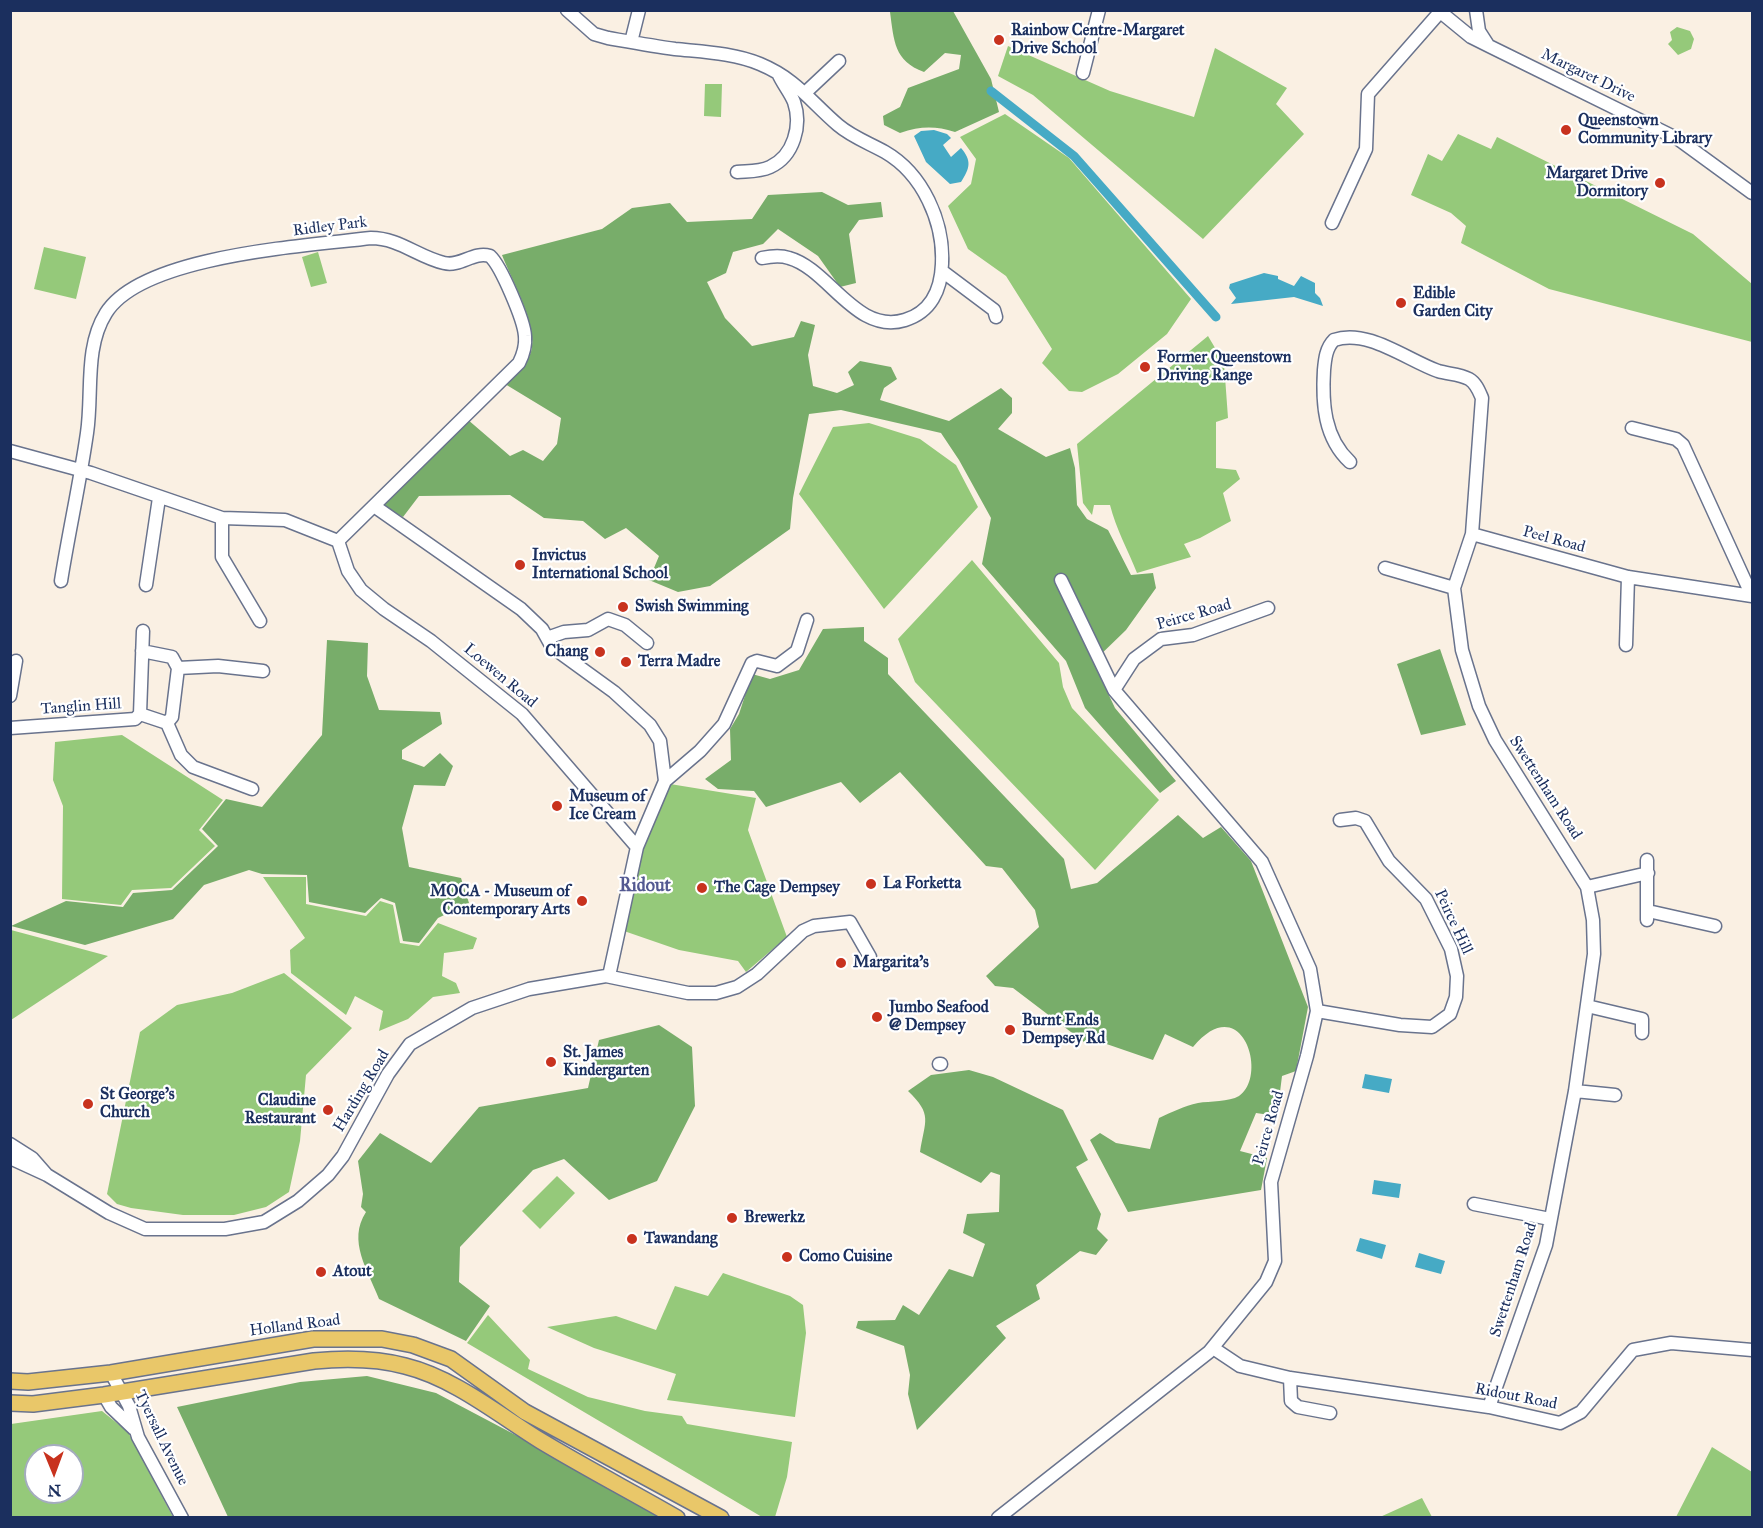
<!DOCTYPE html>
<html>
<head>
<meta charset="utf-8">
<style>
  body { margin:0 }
  #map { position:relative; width:1763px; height:1528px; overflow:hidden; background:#faf0e3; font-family:"IM FELL Great Primer",serif }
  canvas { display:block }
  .frame { position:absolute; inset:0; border:12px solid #1b2f5e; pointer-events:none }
  .north { position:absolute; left:24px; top:1444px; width:60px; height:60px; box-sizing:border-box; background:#fff; border:2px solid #a4acbf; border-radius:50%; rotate:179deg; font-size:16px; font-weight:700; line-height:24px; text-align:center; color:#1b2f5e }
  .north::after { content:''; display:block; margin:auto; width:21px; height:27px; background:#c8321e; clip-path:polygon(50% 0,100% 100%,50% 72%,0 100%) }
</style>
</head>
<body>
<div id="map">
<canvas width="1763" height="1528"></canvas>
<div class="frame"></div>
<div class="north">N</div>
</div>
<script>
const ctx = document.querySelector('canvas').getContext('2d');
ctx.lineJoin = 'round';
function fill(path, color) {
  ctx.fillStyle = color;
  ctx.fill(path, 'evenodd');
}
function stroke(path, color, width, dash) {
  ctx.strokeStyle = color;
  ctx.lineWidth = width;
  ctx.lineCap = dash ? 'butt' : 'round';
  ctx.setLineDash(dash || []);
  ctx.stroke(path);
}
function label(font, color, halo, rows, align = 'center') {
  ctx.font = font + ' "IM FELL Great Primer",serif';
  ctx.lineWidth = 4.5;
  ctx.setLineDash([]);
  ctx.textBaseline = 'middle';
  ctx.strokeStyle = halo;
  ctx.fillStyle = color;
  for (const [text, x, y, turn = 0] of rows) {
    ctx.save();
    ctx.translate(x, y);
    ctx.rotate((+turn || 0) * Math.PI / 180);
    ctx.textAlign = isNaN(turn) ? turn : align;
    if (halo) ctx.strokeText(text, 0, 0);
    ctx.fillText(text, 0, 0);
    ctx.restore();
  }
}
fill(new Path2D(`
  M1677 27 1690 31 1694 39 1691 49 1678 55 1668 44 1672 40 1670 32Z
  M1008 46 1110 91 1194 117 1215 48 1287 88 1276 104 1304 134 1203 239 1033 95 998 76Z
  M705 84H722L721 117 704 116Z
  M1005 114 1069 158 1191 299 1167 334 1118 374 1082 392 1069 391 1042 363 1052 349 1006 276 968 249 948 206 971 184 976 159 960 137Z
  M1458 134 1491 149 1497 137 1693 234 1752 284V342L1549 289 1461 243 1466 226 1451 213 1411 195 1428 154 1442 161Z
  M44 247 86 257 76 299 34 289Z
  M318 252 327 283 311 287 302 257Z
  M1208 336 1224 363 1228 418 1216 422V468L1236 470 1240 479 1223 493 1231 521 1200 538 1184 544 1191 557 1137 573C1128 550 1116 529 1110 505H1094L1092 515 1083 503 1077 444Z
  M869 423 920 439 956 465 978 507 884 609 799 494 833 427Z
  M972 560 1059 663 1063 687 1072 708 1159 800 1095 870 915 682 898 639Z
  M122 735 223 800 199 830 215 846 171 888 132 890 121 905 62 899 63 806 53 780 55 742Z
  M670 784 756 798 748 830 787 937 746 972 738 961 679 950 624 931 643 844Z
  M263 877H306V904L366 916 380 901 393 905 400 943 419 946 438 923 477 938 473 949 444 953 442 976 456 983 460 993 433 997 408 1019 379 1031 383 1011 355 996 346 1015 291 973 290 950 305 938Z
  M11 930 108 956 11 1020Z
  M284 973 352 1028 306 1075 300 1141 289 1192 266 1207 234 1215H183L131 1208 117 1204 107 1194 140 1032 177 1005 232 993Z
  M557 1176 575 1193 540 1229 522 1211Z
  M723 1273 790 1296 803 1305 806 1333 795 1417 667 1400 676 1374 594 1348 547 1327 616 1316 656 1330 675 1286 708 1296Z
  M488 1315 530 1360 528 1369 588 1397 645 1411 682 1416 687 1424 792 1442 787 1477 775 1517H762L467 1343Z
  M102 1411 128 1432 173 1517H11V1424ZM36 1456H72V1492H36Z
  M1712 1447 1752 1472V1517H1676Z
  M1422 1498 1432 1517H1380Z`), '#95c97a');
fill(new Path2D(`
  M886 11H953L991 79 999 112 955 132C935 126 921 126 900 133L884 125 883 116 900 107 908 88 959 69 961 55 945 53 924 72C894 61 894 41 890 12Z
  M822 192 848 205 881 202 883 217 859 220 849 234 856 283 840 287 818 256 778 229 763 244 733 252 726 273 707 282 725 318 752 346 794 337 801 321 815 325 808 355 813 386 837 393 854 385 848 372 860 361 891 367 897 379 884 388 880 400 949 421 1001 388 1012 398V413L998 429 1046 457 1070 448 1075 468 1077 505 1087 519 1108 530 1131 575 1153 573 1156 588 1126 630 1093 662 1115 708 1176 781 1160 793 1085 708 1066 661 982 564 991 518 959 460 941 433 841 410 809 414 793 498 790 529 710 586 678 592 649 580 659 556 626 528 605 539 583 521 544 518 510 495 419 496 403 517 381 505 467 419 510 456 523 450 543 461 557 444 561 418 505 384C515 375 527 365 531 352 539 327 511 279 502 255L602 229 632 208 670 203 687 222 752 219 768 195Z
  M864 627V641L888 658V674L1064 859 1071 889 1097 883 1178 815 1203 838 1221 827 1251 861 1308 1007 1296 1071 1282 1076 1277 1116 1256 1113 1240 1151 1267 1158 1261 1190 1128 1212 1090 1140 1100 1133 1116 1143 1150 1149 1159 1118C1172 1112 1184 1106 1198 1103 1210 1101 1229 1102 1239 1096 1269 1076 1242 988 1193 1047L1165 1034 1153 1060 1092 1039 1088 1045 1013 988 995 986 986 976 1039 927 1035 910 1002 868 986 866 900 772 860 803 841 782 766 807 754 791 718 789 705 779 731 760 730 729 739 714 752 674 770 679 799 670 823 629Z
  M327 640 368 643 367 676 379 710 440 712 442 724 402 750V759L424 767 440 753 453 766 445 786 414 785 402 828 409 867 461 878 469 903 438 918 419 943 403 941 395 903 381 898 365 913 309 902 307 875 262 874 249 870 204 885 173 919 85 945 11 926 66 901 123 907 133 893 172 890 218 846 202 829 226 799 262 807 322 735Z
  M1440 649 1466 725 1421 735 1397 664Z
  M659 1025 692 1047 695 1106 657 1181 609 1200 564 1159 533 1170 460 1247 459 1282 490 1306 466 1341 379 1299C368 1270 347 1241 366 1212L361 1207 363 1194 358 1161 380 1133 431 1163 479 1107 588 1088 599 1040Z
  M969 1070 993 1077 1063 1110 1088 1160 1076 1167 1101 1214 1097 1229 1108 1240 1096 1255 1080 1251 1036 1285 1040 1299 996 1326 1006 1338 917 1430 908 1394 910 1375 904 1346 856 1328 858 1321 895 1320 903 1305 919 1315 949 1269 973 1277 985 1244 963 1233 967 1214 999 1212 1000 1175 991 1172 981 1183 920 1152C925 1120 933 1115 908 1091L931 1075Z
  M367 1376 436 1393 525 1440 659 1517H228L177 1407 300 1382Z`), '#78ad6a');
fill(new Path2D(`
  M934 130 947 134 951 138 943 145 951 157 961 148C972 161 970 168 961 182L950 184 926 162 914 136 921 131Z
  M1264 273 1278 276V279L1294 286 1301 276 1315 283V293L1320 298 1323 306 1294 297 1231 304 1236 298 1229 288 1230 284Z
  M1365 1074 1392 1079 1389 1093 1362 1088Z
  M1374 1180 1401 1184 1399 1198 1372 1194Z
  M1360 1238 1386 1245 1382 1259 1356 1251Z
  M1419 1253 1445 1261 1441 1274 1415 1267Z`), '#46aac5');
stroke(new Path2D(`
  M991 91 1074 156 1216 317`), '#46aac5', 9);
const minor = new Path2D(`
  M567 10 594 34 608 38C631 42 653 46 675 49 704 52 734 53 760 64 796 79 810 101 838 125 852 137 869 143 885 152 923 174 944 222 942 264 941 290 931 312 905 320 856 335 829 269 789 258 780 255 772 256 762 258
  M1438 10 1471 37 1489 46 1678 139 1752 193
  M1476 10 1479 31 1488 45
  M631 42 639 10
  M1083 73 1099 10
  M806 92 839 61
  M737 172C748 171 759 172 770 167 794 156 802 125 794 102 790 92 782 83 778 73
  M1332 223 1366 149 1368 94 1440 12
  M942 271 994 310 996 317
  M1632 428 1676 439 1683 445 1752 596
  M10 451 91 473 222 518 285 520 338 541
  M1350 462C1324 438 1322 403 1324 370 1325 359 1326 348 1334 340 1367 328 1407 360 1438 371 1448 374 1460 374 1469 379 1476 383 1479 391 1482 398L1472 534 1454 588 1462 650 1479 706 1495 740 1587 887 1593 920 1594 954 1575 1091 1546 1245 1489 1407
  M374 506 521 609 542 629 552 647 614 692 650 725 660 741 665 781
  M222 518V557L260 621
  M1472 534 1628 577 1752 596
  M338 541 348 571 361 590 384 609 431 641 522 714 637 847
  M1385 568 1454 588
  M61 581C69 531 80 482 87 433 93 393 84 348 106 313 142 255 307 246 371 238 399 238 418 257 444 263 461 267 473 251 490 256 501 266 524 320 525 336 526 346 523 355 519 363L338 541
  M146 585 159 498
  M547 638 564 632 588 630 608 619 625 625 647 643
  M1626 645 1628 577
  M142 651 172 657 178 668 172 717 167 723
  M178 668 218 666 263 671
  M1114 690 1134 659 1161 639 1193 635 1268 608
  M10 696 16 661
  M140 714 167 723 181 755 193 767 252 789
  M10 728 135 719 140 714 143 631
  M1587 887 1648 873
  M1648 911 1715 926
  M1647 920V860
  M609 976 637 847 665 781 700 751 724 724 752 663 757 661 777 666 797 651 807 620
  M1587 1006 1642 1019V1033
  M1317 1011 1400 1025 1432 1027 1450 1014 1456 997 1457 976 1451 949 1426 899 1389 861 1365 821 1356 818 1340 820
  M939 1064H941
  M1575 1091 1615 1095
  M10 1144 32 1158 46 1174
  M10 1158 47 1175 109 1213 145 1229H225L264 1222 298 1201 328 1175 343 1156 388 1074 410 1044 472 1008 529 989 606 976 688 993H716L737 987 757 974 803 931 814 926 850 922 870 957
  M1474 1204 1550 1219
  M1213 1348 1240 1366 1290 1378 1489 1407 1560 1423 1581 1412 1633 1350 1671 1343 1752 1350
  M111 1373 129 1406 138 1437 182 1518
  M1290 1378 1291 1401 1298 1407 1330 1413
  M104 1395 111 1407 134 1429
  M998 1518 1209 1352 1266 1282 1275 1261 1271 1182 1307 1056 1317 1011 1310 969 1262 862 1114 690 1061 580`);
const major = new Path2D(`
  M10 1381 28 1382 111 1373 313 1339H382L413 1345 451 1359 525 1412 721 1518
  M10 1403 33 1404 104 1395 314 1361C345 1358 375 1358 405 1366 454 1378 499 1415 541 1441 586 1468 632 1492 677 1518`);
stroke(minor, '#69738d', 15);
stroke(major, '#69738d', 18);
stroke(minor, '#fff', 12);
stroke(major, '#e9c769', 15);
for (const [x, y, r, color] of [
  [999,40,6,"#c8321e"],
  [1566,130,6,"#c8321e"],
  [1660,183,6,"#c8321e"],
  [1401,303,6,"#c8321e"],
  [1145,367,6,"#c8321e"],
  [520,565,6,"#c8321e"],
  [623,607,6,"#c8321e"],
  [600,652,6,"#c8321e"],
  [626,662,6,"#c8321e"],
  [557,806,6,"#c8321e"],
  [871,884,6,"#c8321e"],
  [702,888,6,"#c8321e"],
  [582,901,6,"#c8321e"],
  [841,963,6,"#c8321e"],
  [877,1017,6,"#c8321e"],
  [1010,1030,6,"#c8321e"],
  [551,1062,6,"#c8321e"],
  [88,1104,6,"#c8321e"],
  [328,1110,6,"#c8321e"],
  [732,1218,6,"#c8321e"],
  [632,1239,6,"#c8321e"],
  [787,1257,6,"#c8321e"],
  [321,1272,6,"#c8321e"]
]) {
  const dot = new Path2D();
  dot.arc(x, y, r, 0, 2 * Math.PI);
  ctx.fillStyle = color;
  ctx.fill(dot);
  stroke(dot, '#fff', 2);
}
label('bold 16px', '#1b2f5e', '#fff', [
  ["Rainbow Centre-Margaret",1011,31],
  ["Drive School",1011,49],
  ["Queenstown",1578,121],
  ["Community Library",1578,139],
  ["Margaret Drive",1648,174,"right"],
  ["Dormitory",1648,192,"right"],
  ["Edible",1413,294],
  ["Garden City",1413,312],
  ["Former Queenstown",1157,358],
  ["Driving Range",1157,376],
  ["Invictus",532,556],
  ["International School",532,574],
  ["Swish Swimming",635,607],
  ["Chang",588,652,"right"],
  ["Terra Madre",638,662],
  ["Museum of",569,797],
  ["Ice Cream",569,815],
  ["La Forketta",883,884],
  ["The Cage Dempsey",714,888],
  ["MOCA - Museum of",570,892,"right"],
  ["Contemporary Arts",570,910,"right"],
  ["Margarita's",853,963],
  ["Jumbo Seafood",889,1008],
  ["@ Dempsey",889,1026],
  ["Burnt Ends",1022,1021],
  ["Dempsey Rd",1022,1039],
  ["St. James",563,1053],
  ["Kindergarten",563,1071],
  ["St George's",100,1095],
  ["Church",100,1113],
  ["Claudine",316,1101,"right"],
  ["Restaurant",316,1119,"right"],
  ["Brewerkz",744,1218],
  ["Tawandang",644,1239],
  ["Como Cuisine",799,1257],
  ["Atout",333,1272]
], 'left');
label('16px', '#1b2f5e', '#fff', [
  ["Margaret Drive",1588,76,26],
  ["Ridley Park",330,227,-7],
  ["Peel Road",1554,540,15],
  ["Peirce Road",1194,615,-16],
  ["Loewen Road",500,676,40],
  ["Tanglin Hill",81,707,-4],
  ["Swettenham Road",1545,788,57],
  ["Peirce Hill",1453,922,65],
  ["Harding Road",362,1091,-59],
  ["Peirce Road",1269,1128,-74],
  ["Swettenham Road",1514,1280,-72],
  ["Holland Road",295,1326,-7],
  ["Ridout Road",1516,1397,11],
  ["Tyersall Avenue",161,1438,64]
]);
label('bold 18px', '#535991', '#fff', [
  ["Ridout",645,887]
]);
</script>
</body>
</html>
